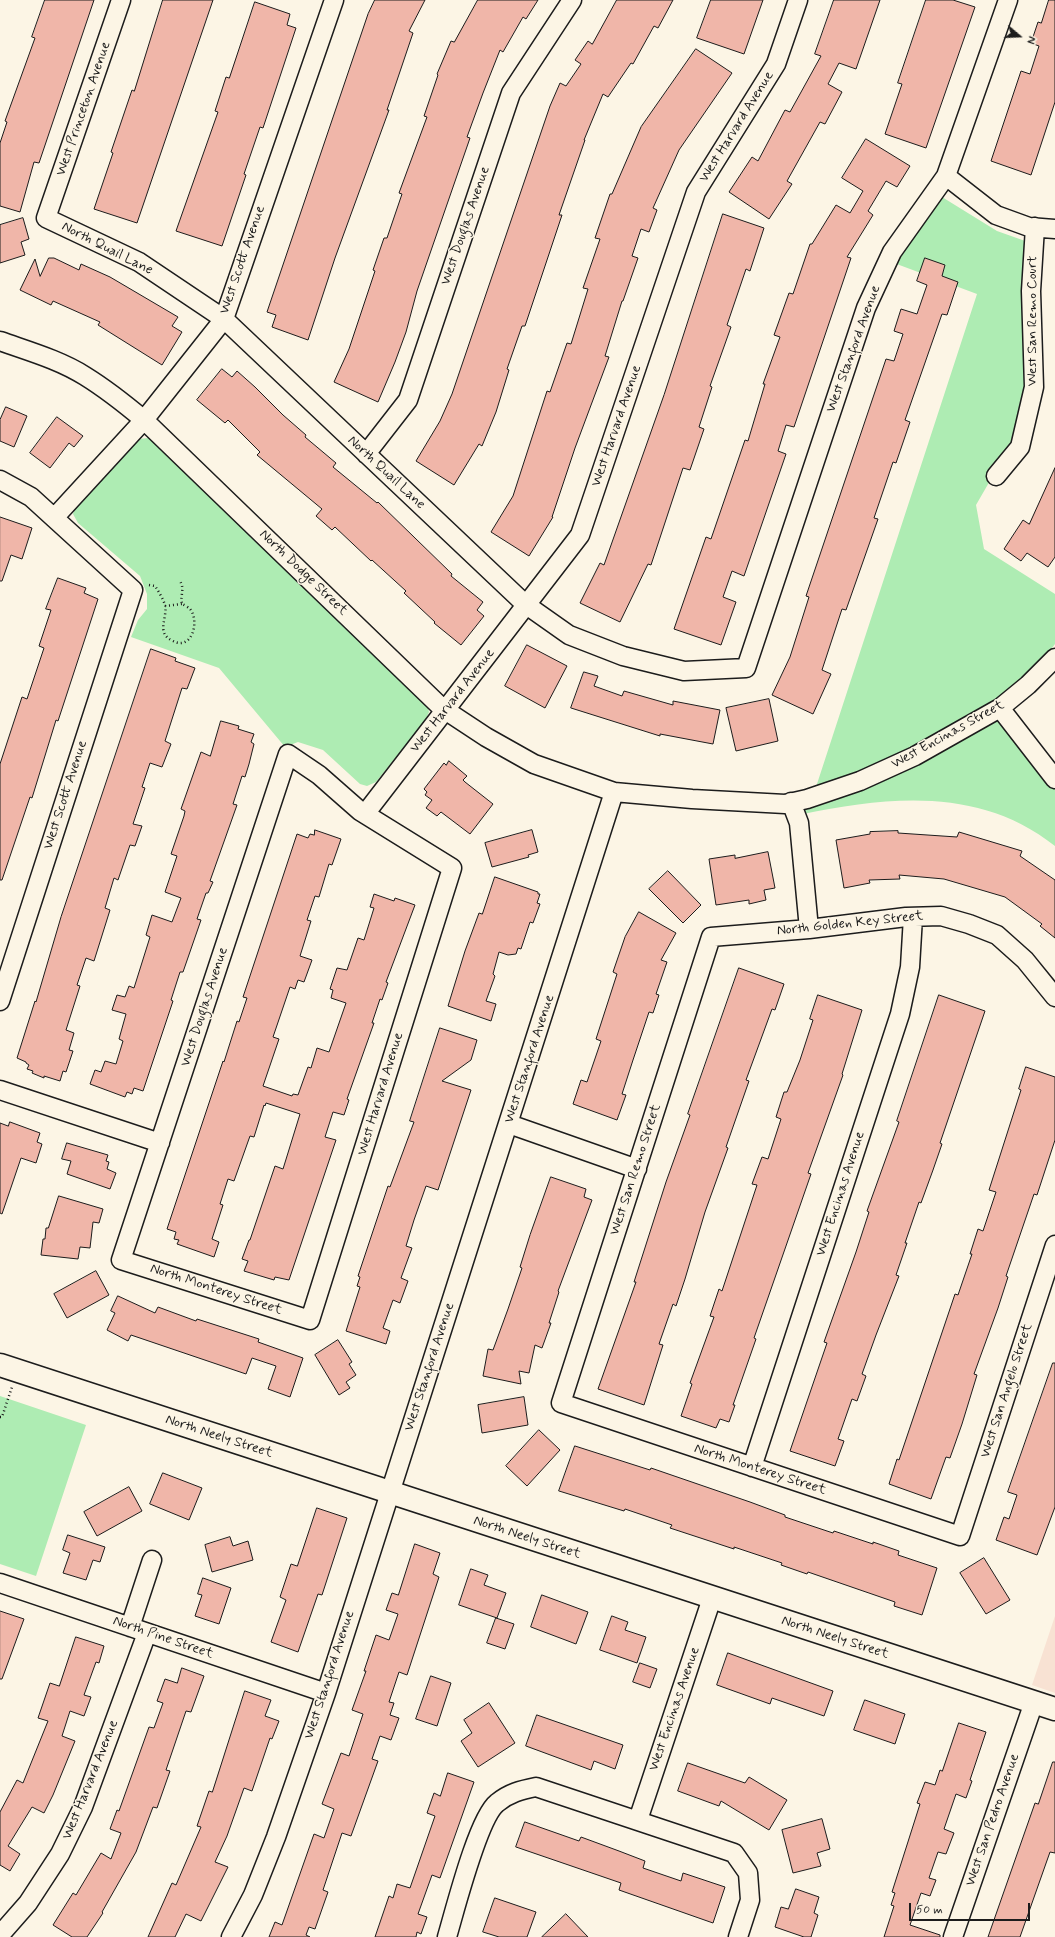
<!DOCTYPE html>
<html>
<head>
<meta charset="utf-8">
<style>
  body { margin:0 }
  #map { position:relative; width:1055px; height:1937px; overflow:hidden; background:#fcf5e5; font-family:Mynerve,sans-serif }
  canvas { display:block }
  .north { position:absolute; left:999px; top:16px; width:40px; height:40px; -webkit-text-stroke:3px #fcf5e5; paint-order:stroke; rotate:109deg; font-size:11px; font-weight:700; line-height:16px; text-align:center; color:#1c1c1c }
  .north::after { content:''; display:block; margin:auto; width:14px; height:18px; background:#1c1c1c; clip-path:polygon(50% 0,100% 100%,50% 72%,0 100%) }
  .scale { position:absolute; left:909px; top:1903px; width:121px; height:18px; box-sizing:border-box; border:2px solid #1c1c1c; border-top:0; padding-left:5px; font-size:12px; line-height:14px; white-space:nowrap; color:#1c1c1c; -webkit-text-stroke:3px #fcf5e5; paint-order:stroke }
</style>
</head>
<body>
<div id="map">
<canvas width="1055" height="1937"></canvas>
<div class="north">N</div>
<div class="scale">50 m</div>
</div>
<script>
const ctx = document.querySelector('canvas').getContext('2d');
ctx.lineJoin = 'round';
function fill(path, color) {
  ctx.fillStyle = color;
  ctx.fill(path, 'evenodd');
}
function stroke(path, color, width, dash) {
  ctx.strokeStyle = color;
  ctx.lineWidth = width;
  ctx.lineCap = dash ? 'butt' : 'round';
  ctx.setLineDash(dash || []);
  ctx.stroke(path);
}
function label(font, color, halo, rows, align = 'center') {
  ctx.font = font + ' Mynerve,sans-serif';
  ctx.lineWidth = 3;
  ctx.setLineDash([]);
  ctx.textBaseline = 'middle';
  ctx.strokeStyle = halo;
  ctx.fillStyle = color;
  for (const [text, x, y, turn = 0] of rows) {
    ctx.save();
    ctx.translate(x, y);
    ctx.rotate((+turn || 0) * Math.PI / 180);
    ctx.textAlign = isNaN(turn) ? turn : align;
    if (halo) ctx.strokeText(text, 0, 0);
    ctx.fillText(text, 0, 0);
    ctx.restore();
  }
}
fill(new Path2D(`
  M1055 1616V1693L1032 1685Z`), '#f8e2d3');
fill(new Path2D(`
  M942 197 997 231 1028 242V394L1014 452 991 479 976 505 984 549 1055 594V644L1043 660 1001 700 1055 771V846C981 787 890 796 803 814L795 792 816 787 977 294 894 263Z
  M148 438 161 447 426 700 429 712 425 721 376 782 367 786 360 784 323 750 298 742 285 747 219 668 131 637 138 620 147 609V594L140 576 78 523 73 514 77 502 139 439Z
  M0 1396 86 1425 36 1576 0 1564Z`), '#aeecb3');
const building = new Path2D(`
  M45 0H94L39 163 34 162 20 212 0 206V143L7 122 5 121 35 38 32 37Z
  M163 0H213L137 223 94 209 113 153 111 152 132 90 134 91Z
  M375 0H425L409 31 413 33 387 110H389L335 258 308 340 272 327 276 315 267 312 368 14Z
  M478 0H538L526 19 523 17 503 52 500 50 483 93 467 137 470 138 417 291 406 332 395 362 378 402 334 382 349 349 375 271 373 270 384 238H387L402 194 399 193 427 117 424 116 438 75 437 74 451 41 454 42Z
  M617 0H673L658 28 654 26 633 64 631 63 608 97 603 94 584 140H585L559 215H562L525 326H522L507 369 509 370 496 412 482 446 479 444 454 485 416 461 440 421 452 394 550 106 560 83 566 86 581 64 575 60 588 41 592 44Z
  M711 0H763L744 54 697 38Z
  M834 0H880L856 69 839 63 828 84 842 92 825 124 820 122 787 181 792 184 769 219 729 192 752 157 758 161 785 110 790 112 821 56 815 54Z
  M926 0H953L975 7 926 148 885 134 902 84 898 83Z
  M1049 0H1055V102L1031 175 991 161 1021 71 1030 74 1039 46 1031 43 1038 22 1041 23Z
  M255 2 290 14 287 25 296 28 263 128 260 127 244 174 246 175 222 246 176 231 218 112 215 111 226 77 229 78Z
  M696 49 732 73 679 150 653 208 657 210 649 232 641 229 632 256 638 258 623 301H622L605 356 609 357 575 448 552 517H553L529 556 491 532 513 496 547 391 550 392 567 343 571 344 588 289 583 288 600 239 595 238 610 194H612L641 127Z
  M866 139 910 166 897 187 886 181 868 211 873 215 847 257 851 258 794 427 786 425 778 451 786 454 744 576 732 571 723 597 736 602 721 645 674 629 706 537 711 539 745 440 748 441 765 384H763L780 337 774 335 789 293 793 294 810 244H812L836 205 850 213 863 191 842 178Z
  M723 214 764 228 750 271 746 269 727 325 731 327 710 386 712 387 699 427 704 429 690 470 683 468 651 565 648 564 620 622 580 603 600 563 604 565 664 395Z
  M23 218 29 239 21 242 25 255 0 263V225Z
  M49 258H54L79 270 81 264 110 277 178 317 172 326 182 332 162 365 98 325 100 322 53 301 51 305 20 290 35 259 40 276Z
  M925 258 945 265 942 276 958 282 947 315 942 314 905 420 910 422 896 463 893 462 874 518 878 519 846 610 842 609 822 670 831 674 813 714 772 695 790 657 809 597 806 596 886 359 894 361 903 334 894 331 901 309 917 314 927 285 917 281Z
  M222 369 232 377 237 371 255 387 283 415 306 435 305 437 336 463 333 467 377 503 378 502 452 574 451 576 483 602 477 610 484 616 461 645 434 623 435 622 404 593 406 591 372 560 371 561 335 527 332 530 316 516 322 509 257 455 260 452 228 420 225 423 197 400Z
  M6 407 27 416 14 447 0 441V420Z
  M57 417 83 436 74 447 69 443 50 468 30 453Z
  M1055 468V557L1048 567 1027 553 1021 561 1004 549 1023 520 1029 524Z
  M0 517 32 528 22 559 11 555 2 581H0Z
  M58 578 86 588 84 593 98 599 58 721 56 720 32 798 30 797 2 880H0V764L22 697 27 699 44 648 39 646 51 610 46 609Z
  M527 645 567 666 545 708 505 686Z
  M151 649 176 658 175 661 195 668 187 689 182 688 165 741 171 744 162 767 150 763 142 787 145 788 133 824 142 826 135 846 130 845 118 880 114 878 105 908 110 910 94 961 86 958 77 985 80 986 66 1030 74 1033 69 1050 73 1051 66 1072 63 1071 60 1081 44 1076V1078L32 1073 33 1071 27 1069 29 1065 26 1063V1062L17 1058 35 1001 36 1002 61 917Z
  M584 672 598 676 594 686 622 696 624 691 673 705V701L720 710 713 744 660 734V736L571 708Z
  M769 699 778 741 736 751 726 708Z
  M221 721 239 726 238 729 254 734 251 742 254 744 249 764 245 777 242 776 233 804 237 805 210 881 213 882 208 893H206L197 919 201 920 183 972H180L171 1000 173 1001 143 1091 134 1088 132 1094 127 1092 125 1097 90 1084 95 1070 101 1072 105 1061 116 1064 123 1041 119 1039 126 1014 112 1010 117 995 125 997 129 986 134 988 150 937 146 935 152 915 172 922 181 898 165 892 177 856 171 854 184 816 185 811 181 809 201 752 210 756Z
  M449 761 467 776 463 780 465 782 493 804 470 834 441 812 437 816 426 808 432 800 425 795 427 792 424 789 444 763 446 765Z
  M315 830 341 839 332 865 329 864 319 897 315 896 307 920 311 921 300 956 312 960 304 982 298 980 295 989 290 987 273 1037 279 1039 263 1086 292 1096 293 1094 298 1095 308 1067 311 1068 317 1048 329 1052 346 1003 331 998 333 990 330 989 337 968 347 970 358 938 364 940 374 908 370 907 374 894 394 901 395 898 415 905 386 982 388 983 382 1000 380 999 372 1023H374L347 1099 349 1100 344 1115 333 1112 325 1137 336 1140 289 1280 275 1277 274 1280 244 1271 248 1261 242 1259 249 1240H250L275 1166 283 1169 300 1114 266 1103 265 1106 264 1105 254 1137 250 1136 234 1181 228 1179 220 1204 223 1205 212 1239 219 1242 214 1257 177 1244 179 1240 174 1239 176 1232 167 1229 223 1061 224 1062 237 1021 239 1022 247 998 243 997 297 834 308 838 310 834 314 835Z
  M532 830 538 852 528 855 529 857 492 867 485 843Z
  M898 831V833L957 837 959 832 1022 851 1020 856 1055 880V938L1040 926 1042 924 1005 897 944 879 899 875 900 879 869 880 870 883 844 888 836 840 870 834V832Z
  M768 852 775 888 764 890 766 900 749 904V900L716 905 709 859 735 855V858Z
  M668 871 701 905 683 923 649 889Z
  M495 877 538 892V894H540L537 903 540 904 533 923 530 922 521 949 518 948 516 954 508 955 499 952 493 974 495 976 486 1001 496 1004 491 1021 448 1006 465 951 479 913 482 914Z
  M639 912 676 933 661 960 667 962 656 994 659 995 653 1013 649 1012 633 1060 622 1094 626 1095 617 1120 573 1104 581 1080 587 1082 601 1041 596 1039 617 974 613 972 625 937Z
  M739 968 784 984 775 1010 772 1009 746 1080 749 1081 726 1147 728 1148 705 1212 685 1279 676 1306 673 1304 659 1344 663 1345 644 1405 598 1389 636 1282H634L666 1182 690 1115 688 1114Z
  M818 995 862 1010 842 1074 843 1075 808 1173 811 1174 754 1338 756 1339 733 1405H735L729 1422 720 1419 716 1428 681 1416 692 1384 690 1383 714 1317 710 1316 719 1289 722 1291 757 1185 752 1184 762 1157 768 1159 781 1119 776 1117 784 1092H787L800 1060 813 1020 810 1019Z
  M939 995 985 1011 940 1143 942 1144 933 1170 921 1203 919 1202 905 1243H907L896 1275 899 1276 876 1335 862 1374 866 1376 857 1401 852 1399 838 1439 844 1441 835 1466 790 1451 827 1343 824 1342 856 1252 869 1212 867 1211 899 1122 897 1121Z
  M440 1028 477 1040 471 1060 442 1081 471 1090 438 1190 426 1186 414 1220 406 1246 412 1248 401 1278 408 1281 400 1303 393 1300 383 1328 390 1331 386 1344 346 1331 360 1287 357 1286 360 1277 358 1276 388 1186 390 1187 414 1122 410 1121Z
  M1026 1067 1055 1077V1140L1037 1195 1034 1194 1006 1276 1008 1277 998 1308 974 1374 977 1375 962 1424 950 1458 946 1457 931 1499 889 1484 897 1459 899 1460 955 1294 958 1295 972 1254H970L978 1229 983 1231 996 1192 989 1190 1021 1090 1019 1089Z
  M10 1122 40 1133 37 1142 42 1144 36 1163 21 1158 2 1214 0 1213V1123L8 1126Z
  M67 1143 108 1155 106 1161 109 1162 107 1169 116 1173 110 1189 67 1174 71 1161 62 1159Z
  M551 1177 586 1189 584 1197 592 1200 558 1291 559 1292 549 1323H551L542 1348 535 1345 529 1373 519 1371 521 1384 483 1376 488 1349 493 1350 508 1309 522 1268 520 1267 530 1235Z
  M59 1196 103 1209 99 1223 93 1222 90 1248 80 1247 78 1259 41 1255 43 1239H45L46 1228H48Z
  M96 1271 109 1295 67 1318 54 1294Z
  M118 1296 155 1313 158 1307 196 1321 197 1319 259 1339 258 1342 303 1358 290 1397 268 1389 276 1366 252 1358 246 1374 131 1335 128 1341 107 1330 115 1313 111 1311Z
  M338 1340 352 1362 349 1364 356 1375 346 1382 350 1388 339 1395 315 1355Z
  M1053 1363H1055V1507L1037 1555 996 1540 1004 1517 1009 1519 1017 1495 1008 1492Z
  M524 1397 528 1425 482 1433 478 1405Z
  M539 1430 560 1450 527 1486 506 1466Z
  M575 1446 650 1470 651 1468 750 1502 785 1515V1517L833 1533 834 1531 873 1544V1542L899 1551 898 1555 937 1568 922 1615 894 1606 895 1602 808 1572 807 1574 781 1565 782 1563 734 1547V1549L670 1528 672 1525 625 1509 624 1511 559 1491Z
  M163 1473 202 1488 189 1520 150 1504Z
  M129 1487 142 1511 97 1536 84 1512Z
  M317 1508 347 1518 322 1595 318 1594 298 1652 271 1642 286 1600 280 1597 291 1564 297 1566Z
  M68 1535 105 1547 100 1562 93 1560 86 1580 63 1573 70 1553 63 1550Z
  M230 1537 233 1546 248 1541 253 1560 212 1572 205 1545Z
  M415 1544 440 1553 433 1574 439 1577 407 1675 399 1672 389 1702 394 1703 390 1715 399 1718 391 1740 380 1736 372 1759 378 1761 351 1836 342 1833 323 1890 328 1892 315 1929 309 1927 306 1935 310 1937H269L275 1922 282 1925 314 1834 324 1838 334 1809 322 1804 341 1753 349 1756 363 1714 352 1710 366 1671H364L376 1635 389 1640 398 1614 386 1610 392 1593 398 1595Z
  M984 1558 1010 1600 986 1614 960 1573Z
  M471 1569 488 1575 484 1585 506 1593 497 1618 459 1605Z
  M203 1578 231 1588 219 1624 195 1616 202 1595 198 1594Z
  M542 1595 588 1612 576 1644 531 1627Z
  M0 1611 24 1619 2 1679H0Z
  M612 1616 628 1622 625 1630 646 1637 637 1663 600 1650Z
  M496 1618 514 1624 505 1649 487 1643Z
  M76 1637 104 1646 99 1663 96 1662 84 1695 91 1697 84 1716 70 1711 62 1736 75 1741 53 1795 44 1813 32 1807 8 1846 20 1854 10 1871 0 1865V1812L17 1780 23 1783 48 1721 38 1718 50 1683 59 1686Z
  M728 1653 833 1691 824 1716 772 1698 770 1704 717 1685Z
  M640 1663 657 1669 650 1688 633 1682Z
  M182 1668 204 1676 191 1712 186 1711 166 1770 170 1771 157 1808 153 1807 136 1852 102 1912 103 1913 87 1937H72L53 1925 73 1893 76 1895 101 1853 111 1859 121 1833 110 1829 117 1810 119 1811 149 1727 154 1728 163 1703 157 1701 165 1679 177 1683Z
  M431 1676 451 1683 437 1726 416 1719Z
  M245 1691 271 1700 265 1716 279 1721 272 1739 270 1738 252 1791 244 1788 227 1836 215 1862 228 1867 201 1921 186 1914 175 1937H148L172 1883 176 1885 201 1827 197 1826 209 1791 212 1792Z
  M865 1700 905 1714 895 1744 854 1730Z
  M489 1703 515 1743 478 1767 461 1741 472 1733 464 1720Z
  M537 1715 623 1745 615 1769 594 1761 591 1770 526 1746Z
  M959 1723 986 1732 970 1780 972 1781 966 1798 956 1794 944 1829 954 1833 946 1854 938 1852 929 1878 936 1880 930 1896 921 1893 910 1925 940 1935V1937H884L894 1906 891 1905 895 1893 892 1892 920 1804 917 1803 925 1782 935 1785 940 1770 942 1771Z
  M1053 1762H1055V1853L1050 1852 1020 1937H988L1035 1803 1038 1804Z
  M688 1763 745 1783 749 1777 787 1800 769 1830 721 1801 719 1806 678 1791Z
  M448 1773 474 1782 440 1878 432 1875 418 1914 427 1917 421 1934 417 1932 416 1937H375L389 1896 393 1898 397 1884 410 1888 435 1816 427 1813 434 1793 440 1796Z
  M822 1819 830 1849 817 1853 821 1866 793 1873 782 1830Z
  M525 1822 579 1841 581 1837 619 1851 645 1861 643 1868 681 1881 683 1873 725 1887 713 1923 619 1890 621 1883 516 1847Z
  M796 1889 819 1897 814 1913 818 1915 811 1937H804L775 1927 781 1907 788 1909Z
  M495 1898 536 1912 527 1937H499L483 1932Z
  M566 1914 588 1937H542Z`);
fill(building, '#f0b6a9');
stroke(building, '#1c1c1c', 1);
const street = new Path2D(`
  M121 0 46 218 139 262 224 319 525 604 569 635 623 656 684 671 746 668 866 308 892 252 946 176 1008 0
  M946 176 996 215 1029 227 1055 229
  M0 341C28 351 60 360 85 376 106 389 125 404 144 420L442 708 486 737 534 764 614 792 692 799 785 804 807 799 860 781 915 756 1000 708 1028 685 1055 658
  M366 454 408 400 511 93 572 0
  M996 476 1020 447 1034 387 1031 291 1035 227
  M0 480 31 497 133 590 0 1001
  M54 518 144 420 224 319 334 0
  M1000 708 1055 779
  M288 754 319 775 360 811 452 868 310 1320 121 1260Z
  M791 802 799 823 809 929
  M365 814 580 535 696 192 776 64 798 0
  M1055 997 1025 960 997 935 969 924 941 916 906 917 809 929 711 937 561 1403 960 1536 1055 1245
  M0 1090 160 1143
  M509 1124 637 1169
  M752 1467 900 1014 910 967 913 917
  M0 1583 326 1693
  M130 1627 152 1560
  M638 1820 712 1598
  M0 1935 28 1903 60 1854 83 1807 147 1633
  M231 1937 253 1895 276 1837 326 1693 614 792
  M447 1937C455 1910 478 1818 497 1803 509 1793 521 1790 536 1787L734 1853 748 1873 750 1900 738 1937
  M953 1937 1034 1702`);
const secondary = new Path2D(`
  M0 1365 1055 1709`);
stroke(street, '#1c1c1c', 21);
stroke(secondary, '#1c1c1c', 25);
stroke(new Path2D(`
  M149 585 155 586C159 592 163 599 165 605 168 618 155 633 173 641 192 651 200 621 190 609 188 607 184 605 182 604 180 595 185 589 180 581
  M165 606 182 604
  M0 1417H2L12 1387`), '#1c1c1c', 2.5, [1, 3]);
stroke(street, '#fcf5e5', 18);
stroke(secondary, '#fcf5e5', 22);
label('14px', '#1c1c1c', '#fcf5e5', [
  ["West Princeton Avenue",84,109,-71],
  ["West Harvard Avenue",737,127,-58],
  ["West Douglas Avenue",466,226,-71],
  ["North Quail Lane",107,249,27],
  ["West Scott Avenue",243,260,-71],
  ["West San Remo Court",1033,321,-90],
  ["West Stanford Avenue",854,349,-70],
  ["West Harvard Avenue",617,426,-71],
  ["North Quail Lane",386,473,43],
  ["North Dodge Street",303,573,44],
  ["West Harvard Avenue",453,701,-52],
  ["West Encinas Street",948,735,-29],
  ["West Scott Avenue",66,795,-72],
  ["North Golden Key Street",850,924,-6],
  ["West Douglas Avenue",205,1007,-72],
  ["West Stanford Avenue",530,1059,-72],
  ["West Harvard Avenue",381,1094,-73],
  ["West San Remo Street",636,1170,-72],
  ["West Encinas Avenue",841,1194,-72],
  ["North Monterey Street",216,1290,18],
  ["West Stanford Avenue",430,1367,-72],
  ["West San Angelo Street",1007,1391,-72],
  ["North Neely Street",219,1437,18],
  ["North Monterey Street",760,1470,18],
  ["North Neely Street",527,1538,18],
  ["North Pine Street",163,1638,19],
  ["North Neely Street",835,1638,18],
  ["West Stanford Avenue",330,1675,-72],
  ["West Encinas Avenue",675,1709,-71],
  ["West Harvard Avenue",91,1780,-68],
  ["West San Pedro Avenue",993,1820,-71]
]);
</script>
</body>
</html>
